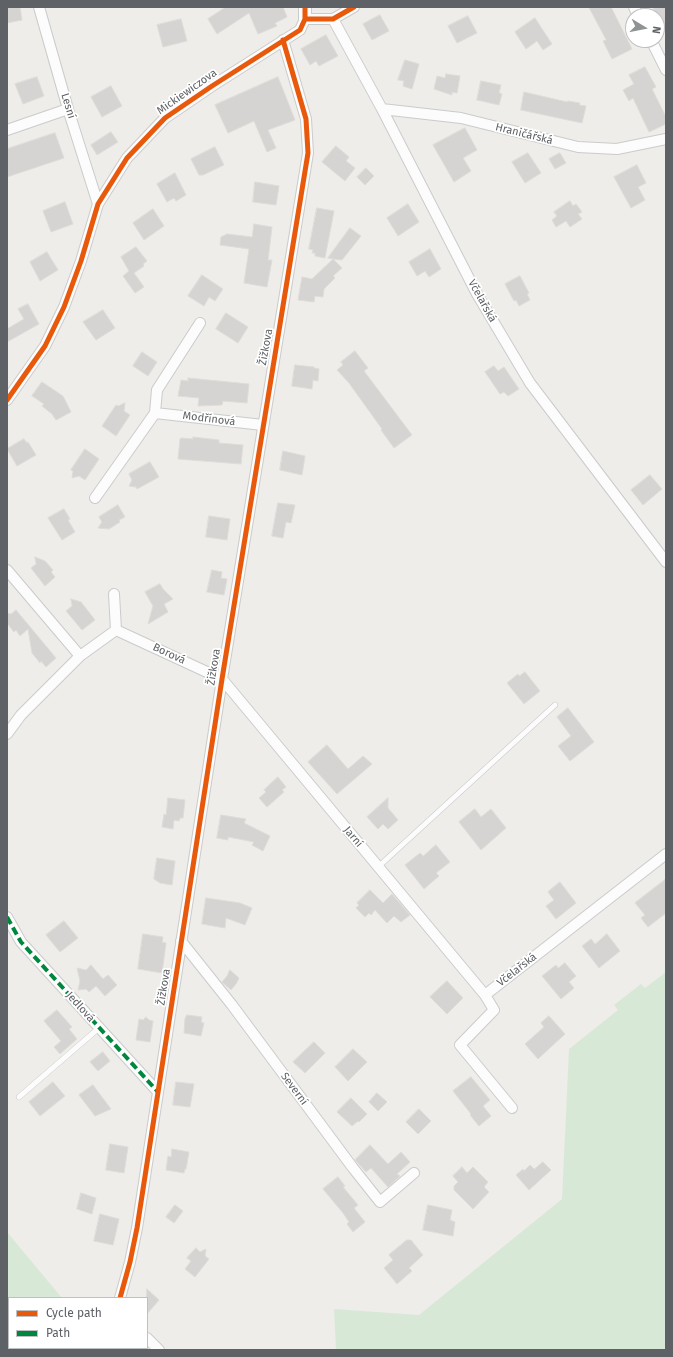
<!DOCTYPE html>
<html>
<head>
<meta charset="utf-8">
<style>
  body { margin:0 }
  #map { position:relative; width:673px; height:1357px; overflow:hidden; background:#eeede9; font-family:"Fira Sans",sans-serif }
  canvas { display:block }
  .frame { position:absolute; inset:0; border:8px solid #5e6266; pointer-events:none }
  .legend { position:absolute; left:8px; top:1297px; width:140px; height:52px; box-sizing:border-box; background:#fff; border:1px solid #bfc0c2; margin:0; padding:5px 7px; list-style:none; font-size:12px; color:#5e6266 }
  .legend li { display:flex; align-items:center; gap:8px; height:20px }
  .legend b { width:20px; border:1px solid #bfc0c2 }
  .north { position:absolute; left:625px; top:8px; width:40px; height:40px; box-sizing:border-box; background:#fff; border:1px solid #bfc0c2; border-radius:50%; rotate:100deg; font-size:11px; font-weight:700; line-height:16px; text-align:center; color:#5e6266 }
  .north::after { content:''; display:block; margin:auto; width:14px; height:18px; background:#909394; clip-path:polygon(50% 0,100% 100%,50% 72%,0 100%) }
</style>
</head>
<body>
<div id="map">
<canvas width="673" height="1357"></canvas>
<div class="frame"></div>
<ul class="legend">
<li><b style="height:5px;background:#e8590c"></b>Cycle path</li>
<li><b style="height:5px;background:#00873e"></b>Path</li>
</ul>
<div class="north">N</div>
</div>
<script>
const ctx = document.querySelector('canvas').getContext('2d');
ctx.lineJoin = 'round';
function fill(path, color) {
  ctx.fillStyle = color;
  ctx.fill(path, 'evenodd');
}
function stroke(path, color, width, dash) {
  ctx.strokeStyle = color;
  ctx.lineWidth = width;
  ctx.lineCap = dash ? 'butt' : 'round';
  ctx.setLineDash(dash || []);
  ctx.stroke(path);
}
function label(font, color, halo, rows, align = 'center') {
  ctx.font = font + ' "Fira Sans",sans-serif';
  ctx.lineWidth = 3.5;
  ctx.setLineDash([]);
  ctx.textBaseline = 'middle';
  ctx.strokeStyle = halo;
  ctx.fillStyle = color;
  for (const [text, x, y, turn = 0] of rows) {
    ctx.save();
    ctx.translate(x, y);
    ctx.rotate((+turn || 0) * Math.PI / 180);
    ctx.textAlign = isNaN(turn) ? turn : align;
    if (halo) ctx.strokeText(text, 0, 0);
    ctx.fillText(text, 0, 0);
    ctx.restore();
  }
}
fill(new Path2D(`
  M666 972V1350H336L334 1309 419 1315 562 1199 569 1049 618 1010 614 1005 641 984 645 988Z
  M7 1232 62 1298H9V1348H104L106 1350H7Z`), '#d7e9d6');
const building = new Path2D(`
  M7 7H20L22 20 7 23Z
  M226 7H283L287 17 275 23 277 26 258 34 249 13 217 34 208 19Z
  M589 7H611L632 49 612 59 603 41 606 40Z
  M653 7H666V33Z
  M380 15 389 31 372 40 363 24Z
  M468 16 477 33 457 43 448 26Z
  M535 18 552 44 543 50 537 41 526 49 515 32Z
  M181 19 187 41 163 47 157 25Z
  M326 35 338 56 319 66 316 61 310 65 301 49Z
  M405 60 419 64 412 89 403 86 404 81 398 80Z
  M645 67 656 87 652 89 666 117V124L649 132 633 98 629 101 623 90 634 84 629 75Z
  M446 74 460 76 457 93 452 92V95L434 89 437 76 445 78Z
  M37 77 44 96 23 104 15 84Z
  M278 77 295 120 268 130 276 148 267 152 254 121 228 133 215 105Z
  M481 81 501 85 499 93 502 94 499 105 477 100Z
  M111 86 122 106 102 117 91 97Z
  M524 92 567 102 568 101 580 103 579 105 586 106 582 123 521 110Z
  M465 128 477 150 463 158 471 171 454 182 433 145Z
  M111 132 118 142 97 155 91 145Z
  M55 133 64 158 7 177V149Z
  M336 146 349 157 346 161 355 168 345 181 322 162Z
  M215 147 224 165 203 175H199L191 159Z
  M528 153 541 173 525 183 512 162Z
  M560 153 566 163 555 169 549 159Z
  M637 165 646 183 638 187 645 200 631 208 614 177Z
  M366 168 374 176 365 185 357 177Z
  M175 173 186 195 176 201 174 198 167 202 157 184Z
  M255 182 279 186 276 205 253 202Z
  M570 201 573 206 576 204 582 212 578 214 582 219 570 227 566 221 556 227 552 220 557 216 554 212Z
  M65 202 73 224 51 232 43 211Z
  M408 204 419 222 398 236 387 218Z
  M317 208 334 211 325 258 315 256V253H312L313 250 309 249Z
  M153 209 164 226 144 240 133 223Z
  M254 224 272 227 268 260H272L267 287 244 283 249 249 220 245 221 237 227 234 252 237Z
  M350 228 361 236 342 260 333 259 342 268 333 276 335 278 324 289 323 297 315 296 314 302 298 300 302 277 312 279 333 259 328 258Z
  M136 247 147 261 143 264 144 266 134 273 144 287 135 293 123 276 129 271 121 257Z
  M430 249 441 269 429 277 425 271 417 276 409 262Z
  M47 252 58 270 40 281 30 262Z
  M202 275 223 289 215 301 209 297 204 306 188 296Z
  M520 276 529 293 527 294 530 300 519 306 516 300 514 301 505 284Z
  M28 304 39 324 7 342V329L24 319 18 309Z
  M103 310 115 328 96 340 83 322Z
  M226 313 248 327 238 343 216 329Z
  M355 351 368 368 364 371 412 435 394 448 381 430 382 429 349 383 337 370 343 365 341 362Z
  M142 352 157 362 148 376 133 366Z
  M295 365 314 367V368L319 369 318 381 313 380 312 389 292 386Z
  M494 366 498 371 504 367 519 389 508 396 504 392 500 394 485 372Z
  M188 378 249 384 247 403 223 401 222 405 198 406 199 398 178 396 181 380 188 381Z
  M42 382 63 396 71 412 56 420 52 414 42 406 44 404 32 396Z
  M125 403 124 411 130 415 116 436 102 426 116 405 118 406Z
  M193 437 219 440V443L243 445 241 464 178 459 180 439 181 438 193 439Z
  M24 439 27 443 28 442 36 455 17 466 7 449Z
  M85 449 99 459 85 480 79 476 72 478 73 471 71 470Z
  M283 451 305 456 302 475 280 470Z
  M150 462 159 477 137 489 136 487 129 486 132 480 129 474Z
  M650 475 662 489 643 505 631 490Z
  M278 503 295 505 291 523 286 522 283 538 272 536Z
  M118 505 125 517 119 520 120 522 109 529 98 528 102 522 99 517Z
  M64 509 70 519 68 520 75 532 62 540 48 518Z
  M209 516 230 519 227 540 206 537Z
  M35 557 45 561 53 570 51 572 55 577 45 586 31 568 36 564Z
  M212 570 222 572 221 578 227 579 224 595 207 592Z
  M160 584 163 589 173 599 164 604 168 612 148 624 153 606 145 592Z
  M71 599 81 602 95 620 82 630 66 611 72 606Z
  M16 610 56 658 46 667 41 661 40 663 32 653 28 629 20 636 16 630 14 632 7 623V613L11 614Z
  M525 672 540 691 524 704 507 683 518 674 519 676Z
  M568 708 594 742 570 761 558 746 571 736 557 717Z
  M327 745 348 769 363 756 372 764 337 794 308 762Z
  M278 777 286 787 282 790 284 792 267 807 259 798 266 792 264 790Z
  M168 798 185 800 183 818H180L179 821 174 820 173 829 162 827 164 814 166 815Z
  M388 798V808L398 820 388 829 383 824 378 829 367 817Z
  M475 809 481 817 491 809 506 828 481 850 459 822Z
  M221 815 246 819 244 823 270 836 263 851 252 845 254 842 228 837V840L217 838Z
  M436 845 450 862 436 873 439 876 424 889 405 865 420 853 423 856Z
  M157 858 175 861 172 885 160 883 154 879Z
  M666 879V913L648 927 641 918 645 915 635 903Z
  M560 882 576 903 556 919 546 906 554 900 548 892Z
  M370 890 383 903 392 894 410 915 401 922 394 916 387 923 375 910 371 915 369 913 365 917 356 908 359 905 357 903Z
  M206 898 240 903 252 908 245 925 226 918 225 928 202 924Z
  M64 921 78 938 60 952 46 935Z
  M143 934 163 937 162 942 166 943 162 973 138 969Z
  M607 934 620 951 599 968 582 946 591 939 595 944Z
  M565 963 576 976 569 982 574 988 561 999 542 976 556 965 558 968Z
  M91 965 103 979 108 975 117 985 105 996 96 986 89 992 86 989 78 990 80 981 77 968 86 970Z
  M230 970 239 978 236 984 231 990 222 982 227 976Z
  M447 981 463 998 447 1014 430 997Z
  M57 1010 72 1027 69 1029 77 1039 60 1054 54 1047 61 1041 44 1021Z
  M187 1015 202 1017 201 1022 204 1023 201 1036 184 1033 185 1019Z
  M549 1016 565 1034 538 1059 525 1044 544 1027 541 1023Z
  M146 1017 149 1020 153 1021 150 1042 136 1040 139 1019 143 1020Z
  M314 1042 325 1053 305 1073 293 1062Z
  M353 1049 367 1062 348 1081 335 1067Z
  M103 1052 110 1061 98 1071 90 1062Z
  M471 1077 490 1100 483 1106 491 1116 479 1126 470 1115 471 1114 453 1091Z
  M53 1082 65 1096 40 1116 29 1102Z
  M176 1082 194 1084 190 1107 173 1105Z
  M93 1085 111 1109 95 1116 79 1095Z
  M377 1093 387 1102 378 1111 369 1102Z
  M351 1098 367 1114 359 1122 358 1121 352 1126 337 1112Z
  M419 1109 431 1121 418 1134 406 1122Z
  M110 1144 128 1147 124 1173 106 1170Z
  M370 1145 388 1164 401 1152 410 1162 397 1174 400 1176 388 1187 371 1168 366 1172 355 1160Z
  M172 1149 189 1152 186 1169H185L184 1173 166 1170 168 1156 171 1157Z
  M543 1162 551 1170 529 1190 516 1175 523 1169 524 1171 530 1165 534 1169Z
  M462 1167 467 1173 473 1167 488 1182 484 1187 489 1192 473 1209 454 1190V1186L458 1182 453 1176Z
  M338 1177 345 1186 343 1187 358 1205 354 1208 365 1222 353 1232 347 1224 349 1222 343 1213 323 1189Z
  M81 1193 96 1198 92 1214 77 1209Z
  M175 1205 183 1211 174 1223 166 1217Z
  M428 1205 452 1210 450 1220 455 1222 453 1236 423 1230Z
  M100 1214 119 1219 113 1245 94 1241Z
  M407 1240H411L423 1255 409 1268 412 1271 397 1284 384 1268 393 1260 389 1255Z
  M196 1248 200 1252 206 1249 205 1256 209 1259 195 1277 185 1269 191 1261 187 1258Z
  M147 1289 159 1300 147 1314Z`);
fill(building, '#d5d4d2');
stroke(building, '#dddcd8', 1);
const service = new Path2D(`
  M378 867 555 705
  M19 1097 99 1028
  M100 1350V1348`);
const minor = new Path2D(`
  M39 7 68 109 98 204
  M634 7 638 16
  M333 19 382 109 477 294 530 383 666 562
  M651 40 666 70
  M382 109 461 118 578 147 617 149 666 139
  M7 130 68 109
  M200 323 157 390 155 413 263 425
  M7 400 45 346 64 307 81 261 98 204 127 158 165 118 212 86 300 30 305 19H333L354 7
  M95 498 155 413
  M7 570 80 656
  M114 594 116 630
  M7 734 21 715 80 656 116 630 222 679 485 995 494 1010 460 1045 512 1108
  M7 917 21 942 158 1092
  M181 941 232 1005 353 1168 380 1202 414 1173
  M485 995 666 854
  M120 1298 130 1262 137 1228 222 679 308 153 306 119 283 40
  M147 1338 159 1350`);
const tertiary = new Path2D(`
  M305 19V7`);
stroke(service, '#cacbcb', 6);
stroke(minor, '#cacbcb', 12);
stroke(tertiary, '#cacbcb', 14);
stroke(service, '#fcfcfc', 5);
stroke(minor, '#fcfcfc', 10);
stroke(tertiary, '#fcfcfc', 12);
stroke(new Path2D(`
  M7 917 21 942 158 1092
  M83 1350 88 1348`), '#00873e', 4, [8, 4]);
stroke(new Path2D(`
  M305 19H333L354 7
  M7 400 45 346 64 307 81 261 98 204 127 158 165 118 212 86 300 30 305 19V7
  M120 1298 130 1262 137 1228 222 679 308 153 306 119 283 40`), '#e8590c', 5);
label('11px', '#5e6266', '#fff', [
  ["Mickiewiczova",187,92,-35],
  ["Lesní",68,106,73],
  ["Hraničářská",524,134,14],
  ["Včelařská",482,301,61],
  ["Žižkova",266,347,-80],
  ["Modřínová",209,419,7],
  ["Borová",169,654,25],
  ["Žižkova",214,667,-81],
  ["Jarní",353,837,50],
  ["Včelařská",517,970,-38],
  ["Žižkova",164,987,-81],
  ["Jedlová",80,1007,48],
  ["Severní",294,1089,53]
]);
</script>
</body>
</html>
